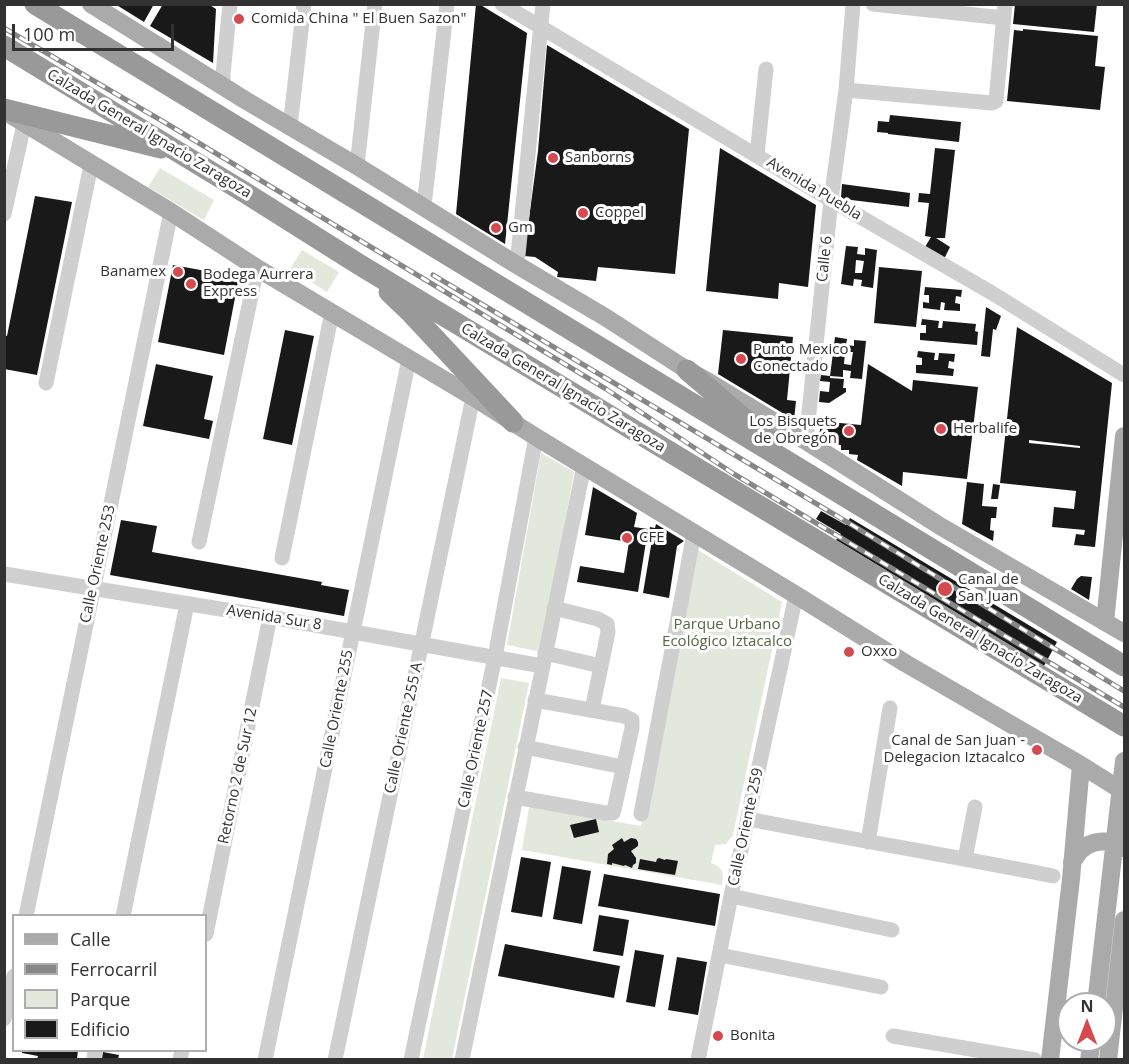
<!DOCTYPE html>
<html>
<head>
<meta charset="utf-8">
<style>
  body { margin:0 }
  #map { position:relative; width:1129px; height:1064px; overflow:hidden; background:#fff; font-family:"Open Sans",sans-serif }
  canvas { display:block }
  .frame { position:absolute; inset:0; border:6px solid #323232; pointer-events:none }
  .legend { position:absolute; left:12px; top:914px; width:195px; height:138px; box-sizing:border-box; background:#fff; border:2px solid #adadad; margin:0; padding:8px 10px; list-style:none; font-size:18px; color:#323232 }
  .legend li { display:flex; align-items:center; gap:12px; height:30px }
  .legend b { width:30px; border:2px solid #adadad }
  .north { position:absolute; left:1057px; top:992px; width:60px; height:60px; box-sizing:border-box; background:#fff; border:2px solid #adadad; border-radius:50%; rotate:0deg; font-size:16px; font-weight:700; line-height:24px; text-align:center; color:#323232 }
  .north::after { content:''; display:block; margin:auto; width:21px; height:27px; background:#d44a4e; clip-path:polygon(50% 0,100% 100%,50% 72%,0 100%) }
  .scale { position:absolute; left:12px; top:24px; width:162px; height:27px; box-sizing:border-box; border:3px solid #323232; border-top:0; padding-left:8px; font-size:18px; line-height:21px; white-space:nowrap; color:#323232; -webkit-text-stroke:4px #fff; paint-order:stroke }
</style>
</head>
<body>
<div id="map">
<canvas width="1129" height="1064"></canvas>
<div class="frame"></div>
<ul class="legend">
<li><b style="height:8px;background:#aaa"></b>Calle</li>
<li><b style="height:8px;background:#878787"></b>Ferrocarril</li>
<li><b style="height:16px;background:#e2e8dc"></b>Parque</li>
<li><b style="height:16px;background:#191919"></b>Edificio</li>
</ul>
<div class="north">N</div>
<div class="scale">100 m</div>
</div>
<script>
const ctx = document.querySelector('canvas').getContext('2d');
ctx.lineJoin = 'round';
function fill(path, color) {
  ctx.fillStyle = color;
  ctx.fill(path, 'evenodd');
}
function stroke(path, color, width, dash) {
  ctx.strokeStyle = color;
  ctx.lineWidth = width;
  ctx.lineCap = dash ? 'butt' : 'round';
  ctx.setLineDash(dash || []);
  ctx.stroke(path);
}
function label(font, color, halo, rows, align = 'center') {
  ctx.font = font + ' "Open Sans",sans-serif';
  ctx.lineWidth = 6;
  ctx.setLineDash([]);
  ctx.textBaseline = 'middle';
  ctx.strokeStyle = halo;
  ctx.fillStyle = color;
  for (const [text, x, y, turn = 0] of rows) {
    ctx.save();
    ctx.translate(x, y);
    ctx.rotate((+turn || 0) * Math.PI / 180);
    ctx.textAlign = isNaN(turn) ? turn : align;
    if (halo) ctx.strokeText(text, 0, 0);
    ctx.fillText(text, 0, 0);
    ctx.restore();
  }
}
fill(new Path2D(`
  M160 168 214 200 204 220 148 187Z
  M302 250 339 272 327 292 290 269Z
  M541 453 574 472 542 652 507 645Z
  M695 548 782 602 733 835 726 844 715 845 711 863C723 867 724 873 722 885L522 850 529 807 641 826Z
  M501 678 529 683 452 1059H423Z`), '#e2e8dc');
fill(new Path2D(`
  M115 4H154L144 22Z
  M163 4H208L216 9 213 63 150 26Z
  M476 4H479L527 33 505 244 456 214Z
  M1015 4H1097L1094 32 1013 24Z
  M1023 29 1098 36 1095 66 1105 67 1100 110 1007 101 1014 30 1023 31Z
  M547 45 689 129 675 274 598 267 596 281 557 277 558 272 535 257 524 256 538 151Z
  M890 115 961 122 959 142 888 134V133L877 132 878 121 889 122Z
  M720 148 816 205 808 287 779 283 778 299 706 291Z
  M935 148 955 150 945 238H936L950 247 944 259 925 247 931 237 925 236 929 203 918 202 919 193 930 194Z
  M842 184 910 193 909 207 843 199 841 197Z
  M35 196 72 202 37 375 4 369V335L7 336Z
  M846 246 858 247 857 254 865 255V248L877 250 873 288 861 286 862 280 854 279 853 286 841 284ZM856 260 864 261 862 273H855Z
  M173 265 239 277 224 355 158 342Z
  M879 267 922 271 916 327 874 323Z
  M925 287 962 290 961 297 956 296 955 303 960 304V311L944 310 945 303 941 302 940 310 923 308V302L929 303V295H924Z
  M986 307 1001 316 996 330 993 329 990 357 981 356Z
  M922 319 939 321 938 328H942L943 321 976 324 975 331 978 332 977 345 920 340V333H926V325H921Z
  M1017 327 1112 383 1095 547 1074 545 1076 534 1084 535 1085 530 1052 527 1054 507 1074 509 1076 491 1000 483ZM1029 440 1080 446V448L1029 443Z
  M285 330 314 336 292 445 263 439Z
  M723 330 793 337 787 400 796 401 794 420 718 374Z
  M835 337 847 339 846 345 854 346V340L866 341 862 379 850 378 851 371 843 370V377L830 376ZM845 352H853L851 365 844 364Z
  M918 351 935 353 934 360H938L939 353 955 354 954 362 949 361 948 368 954 369 953 376 916 373V365H922V358L917 357Z
  M156 364 213 376 204 419 213 421 209 439 143 426Z
  M868 364 912 391 913 380 978 387 967 479 903 472 902 486 857 460 858 455 849 454V450H841V445L829 444V439L819 438 820 429H830V422L861 425Z
  M821 375 830 376V378L844 379 843 388H846V392L829 403 819 402 820 391 829 392 830 382 820 381Z
  M967 482 984 484 982 506 997 507 996 518H991L990 530 994 531 993 541 962 524Z
  M993 484 1000 485 998 499H991Z
  M593 487 637 513 634 527 648 529 638 592 577 582 580 566 624 573 629 542 585 535Z
  M821 511 846 525 850 518 1057 642 1044 666 836 540 841 534 816 519Z
  M121 520 157 526 152 552 322 582 321 585 349 590 344 616 110 575Z
  M656 524 684 541 677 546 669 598 643 593 652 540 648 539 650 527 655 528Z
  M1081 576 1092 577 1089 600 1071 589 1077 579Z
  M596 819 599 832 574 838 570 825Z
  M622 838 624 842 631 838 636 839 638 842V846L631 851 636 858V863L633 865 632 868 625 865 624 866 612 863V865L607 864 608 854 614 849 612 845Z
  M521 857 551 862 542 917 511 912Z
  M659 858 665 860 666 859 678 861 675 875 638 869 640 859 656 862 657 859Z
  M562 866 591 871 582 924 553 919Z
  M604 874 720 894 715 926 598 906Z
  M599 915 629 920 623 956 593 951Z
  M505 944 620 966 614 998 498 976Z
  M635 950 664 955 655 1007 626 1002Z
  M677 957 707 962 698 1015 668 1010Z
  M22 1050H78L77 1059H37L38 1056 22 1053Z
  M103 1052 119 1055 118 1059H102Z`), '#191919');
stroke(new Path2D(`
  M502 4 831 200 992 293 1124 375
  M873 4 1004 18
  M223 86V74L230 4
  M846 90 992 103 996 101 1005 4
  M290 127 304 4
  M757 155 766 69
  M357 166 375 4
  M424 206 447 4
  M4 214 24 124
  M517 265 543 4
  M46 383 91 165
  M806 441 831 200 846 90 853 4
  M199 542 257 268
  M282 558 332 312
  M4 574 270 617 542 666
  M554 608 598 619 607 624 608 632 592 710
  M545 653 601 666
  M525 747 623 767
  M515 797 605 813H613L614 810 632 728V720L624 716 535 700
  M641 814 694 533
  M748 819C850 839 952 856 1053 876
  M868 842 890 708
  M965 859 975 807
  M731 896 892 930
  M26 916 171 212
  M123 916 187 604
  M206 934 270 617
  M720 955 881 987
  M4 1019 14 976
  M893 1036 1035 1060
  M94 1060 95 1050
  M180 1060 182 1050
  M265 1060C314 826 360 592 409 359
  M335 1060 473 397
  M411 1060 495 657 536 437
  M462 1060 584 466
  M698 1060 731 896 796 595`), '#cfcfcf', 15);
stroke(new Path2D(`
  M91 4 245 100 357 166 517 265 605 317 687 370 707 381 806 441 940 526 1124 633
  M6 112 171 212 257 268 473 397 536 437 796 595 905 663 1081 765 1124 792
  M1105 622 1124 436
  M1072 862C1075 858 1078 853 1081 850 1092 840 1112 838 1123 848
  M1096 1004 1124 761
  M1050 1060 1071 879 1081 765
  M1089 1060 1092 1040
  M1108 1060 1124 920`), '#aaa', 18);
stroke(new Path2D(`
  M35 4 1124 666
  M4 46 244 192 360 265 1124 726
  M4 109 161 148
  M389 292 411 313 513 422
  M687 370 768 439`), '#999', 21);
const rail = new Path2D(`
  M4 28 169 125 606 389 734 474 1124 707
  M433 275 852 525 1124 691`);
stroke(rail, '#878787', 5);
stroke(rail, '#fff', 3, [9]);
for (const [x, y, r, color] of [
  [239,19,6,"#d44a4e"],
  [553,158,6,"#d44a4e"],
  [583,213,6,"#d44a4e"],
  [496,228,6,"#d44a4e"],
  [178,272,6,"#d44a4e"],
  [191,284,6,"#d44a4e"],
  [741,359,6,"#d44a4e"],
  [941,429,6,"#d44a4e"],
  [849,431,6,"#d44a4e"],
  [627,538,6,"#d44a4e"],
  [945,589,8,"#d44a4e"],
  [849,652,6,"#d44a4e"],
  [1037,750,6,"#d44a4e"],
  [718,1036,6,"#d44a4e"]
]) {
  const dot = new Path2D();
  dot.arc(x, y, r, 0, 2 * Math.PI);
  ctx.fillStyle = color;
  ctx.fill(dot);
  stroke(dot, '#fff', 2);
}
label('15px', '#323232', '#fff', [
  ["Comida China \" El Buen Sazon\"",251,19],
  ["Sanborns",565,158],
  ["Coppel",595,213],
  ["Gm",508,228],
  ["Banamex",166,272,"right"],
  ["Bodega Aurrera",203,275],
  ["Express",203,292],
  ["Punto Mexico",753,350],
  ["Conectado",753,367],
  ["Los Bisquets",837,422,"right"],
  ["de Obregón",837,439,"right"],
  ["Herbalife",953,429],
  ["CFE",639,538],
  ["Canal de",958,580],
  ["San Juan",958,597],
  ["Oxxo",861,652],
  ["Canal de San Juan -",1025,741,"right"],
  ["Delegacion Iztacalco",1025,758,"right"],
  ["Bonita",730,1036]
], 'left');
label('15px', '#323232', '#fff', [
  ["Calzada General Ignacio Zaragoza",149,134,31],
  ["Avenida Puebla",814,189,31],
  ["Calle 6",825,259,-84],
  ["Calzada General Ignacio Zaragoza",563,388,31],
  ["Calle Oriente 253",98,564,-78],
  ["Avenida Sur 8",274,618,9],
  ["Calzada General Ignacio Zaragoza",980,639,31],
  ["Calle Oriente 255",337,709,-79],
  ["Calle Oriente 255 A",404,728,-78],
  ["Calle Oriente 257",476,749,-78],
  ["Retorno 2 de Sur 12",238,776,-78],
  ["Calle Oriente 259",746,827,-78]
]);
label('15px', '#546a43', '#fff', [
  ["Parque Urbano",727,625],
  ["Ecológico Iztacalco",727,642]
]);
</script>
</body>
</html>
